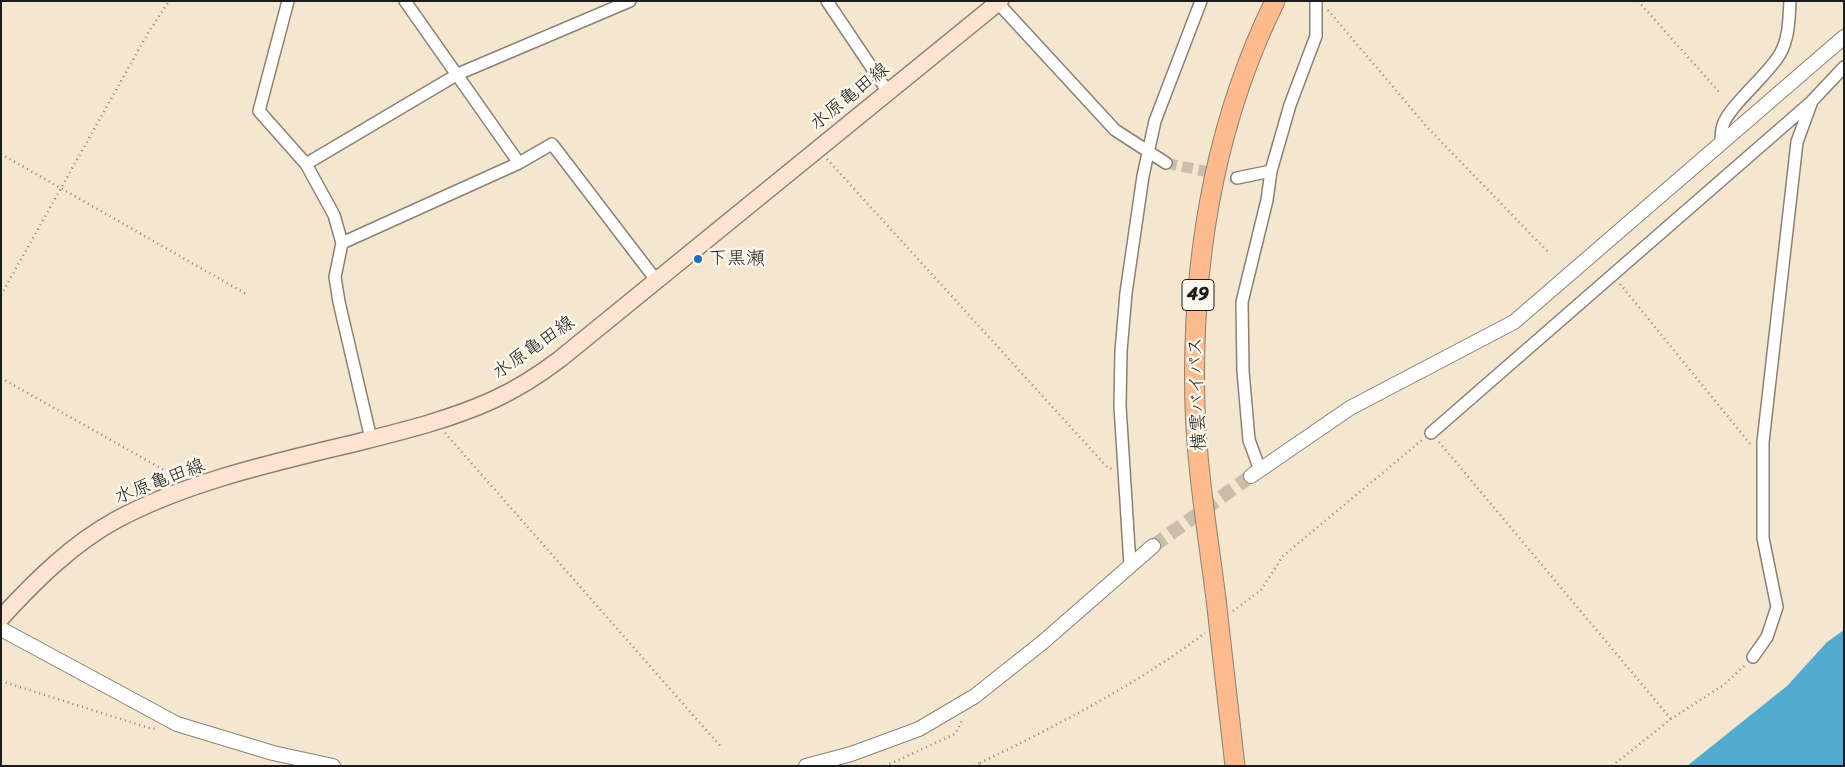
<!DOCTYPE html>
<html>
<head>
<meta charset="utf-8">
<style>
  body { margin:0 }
  #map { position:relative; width:1845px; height:767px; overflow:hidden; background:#f5e7cf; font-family:Sriracha,sans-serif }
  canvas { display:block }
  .frame { position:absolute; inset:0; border:2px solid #1c1c1c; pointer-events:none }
</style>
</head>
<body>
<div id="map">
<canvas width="1845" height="767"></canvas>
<div class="frame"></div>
</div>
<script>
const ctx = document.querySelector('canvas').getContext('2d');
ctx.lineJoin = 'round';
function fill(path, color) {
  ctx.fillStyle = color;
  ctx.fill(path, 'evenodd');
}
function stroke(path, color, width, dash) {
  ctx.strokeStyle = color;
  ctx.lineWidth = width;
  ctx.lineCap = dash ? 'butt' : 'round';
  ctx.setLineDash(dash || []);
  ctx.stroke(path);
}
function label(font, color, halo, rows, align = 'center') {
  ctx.font = font + ' Sriracha,"Klee One",sans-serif';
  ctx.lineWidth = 5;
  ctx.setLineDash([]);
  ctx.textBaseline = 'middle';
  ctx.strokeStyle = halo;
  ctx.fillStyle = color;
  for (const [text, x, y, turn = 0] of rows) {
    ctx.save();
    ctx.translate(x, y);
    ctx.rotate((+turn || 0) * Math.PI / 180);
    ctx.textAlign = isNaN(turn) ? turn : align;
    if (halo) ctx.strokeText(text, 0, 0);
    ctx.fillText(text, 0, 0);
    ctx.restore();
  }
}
fill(new Path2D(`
  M1844 630V766H1687L1787 686 1827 642Z`), '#52acd0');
stroke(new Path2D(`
  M1166 163 1237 178`), '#cabeab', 11, [11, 5.5]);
stroke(new Path2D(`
  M1153 546 1251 476`), '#cabeab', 14, [14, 7]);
const minor = new Path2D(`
  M288 1 259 111 306 164 334 215 342 243 335 277 339 302 371 439
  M405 1 519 163
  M827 1 888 92
  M998 3 1115 130 1166 163
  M1721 144C1721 138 1721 131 1723 125 1729 106 1767 76 1780 54 1789 38 1789 19 1790 1
  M306 164 458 74 630 1
  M1237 178 1271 171
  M342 243 519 163 552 144 656 280
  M1431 433 1810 103
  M1260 470 1249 440 1243 371 1242 302 1267 200 1271 171 1290 105 1316 36V1
  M1130 565 1120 406 1121 351 1126 293 1143 176 1155 121 1201 1
  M1753 657 1767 637 1777 607 1763 538V442L1797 142 1812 101 1844 67`);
const tertiary = new Path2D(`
  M1251 476 1350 408 1514 322 1844 37
  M1 629 177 724 273 753 333 766
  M806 766 851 754 919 729 975 696 1043 642 1153 546`);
const secondary = new Path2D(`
  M1 618C35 581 72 544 116 520 190 480 282 461 363 441 407 430 451 419 493 400 517 389 539 375 560 359L1000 1`);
const trunk = new Path2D(`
  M1216 599C1208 535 1197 471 1195 407 1191 267 1213 127 1275 1`);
stroke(minor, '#888276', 14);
stroke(tertiary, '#888276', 16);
stroke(secondary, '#888276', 19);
stroke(trunk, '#888276', 21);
stroke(new Path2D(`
  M1638 1 1720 93
  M1328 10 1426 126 1549 253
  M1 154 248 295
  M827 159 1107 467 1112 469
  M1620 284 1751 445
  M1 295 148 33 169 1
  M1 378 164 470
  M445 433 722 748
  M1439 442 1671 719
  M1233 611 1261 590 1283 556 1422 440
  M1 681 152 729 157 728
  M980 763C1058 725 1136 685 1205 633
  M885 766 955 734 963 719
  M974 766 980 763 978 766
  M1612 766 1671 719 1725 684 1744 666`), '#888276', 2.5, [1, 4]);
stroke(minor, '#fff', 11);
stroke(tertiary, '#fff', 14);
stroke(secondary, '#fee3d1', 16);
stroke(trunk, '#fcba8d', 19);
const trunkBridge = new Path2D(`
  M1216 599 1235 766`);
stroke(trunkBridge, '#888276', 21, []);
stroke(trunkBridge, '#fcba8d', 19);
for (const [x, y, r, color] of [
  [698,259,5,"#1f6fb2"]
]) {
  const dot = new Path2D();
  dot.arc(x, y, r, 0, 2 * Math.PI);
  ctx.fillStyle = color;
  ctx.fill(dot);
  stroke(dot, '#fbf7ec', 2);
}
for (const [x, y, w] of [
  [1198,295,32]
]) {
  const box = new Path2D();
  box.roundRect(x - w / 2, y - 15.5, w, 31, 4);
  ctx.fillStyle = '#fbf7ec';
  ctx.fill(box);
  stroke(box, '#1c1c1c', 1);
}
label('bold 18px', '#1c1c1c', null, [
  ["49",1198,295]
]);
label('19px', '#1c1c1c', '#fbf7ec', [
  ["水原亀田線",850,97,-39],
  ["水原亀田線",534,348,-35],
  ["横雲バイパス",1198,394,-92],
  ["水原亀田線",160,482,-21]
]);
label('19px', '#1c1c1c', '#fbf7ec', [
  ["下黒瀬",708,259]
], 'left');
</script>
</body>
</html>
